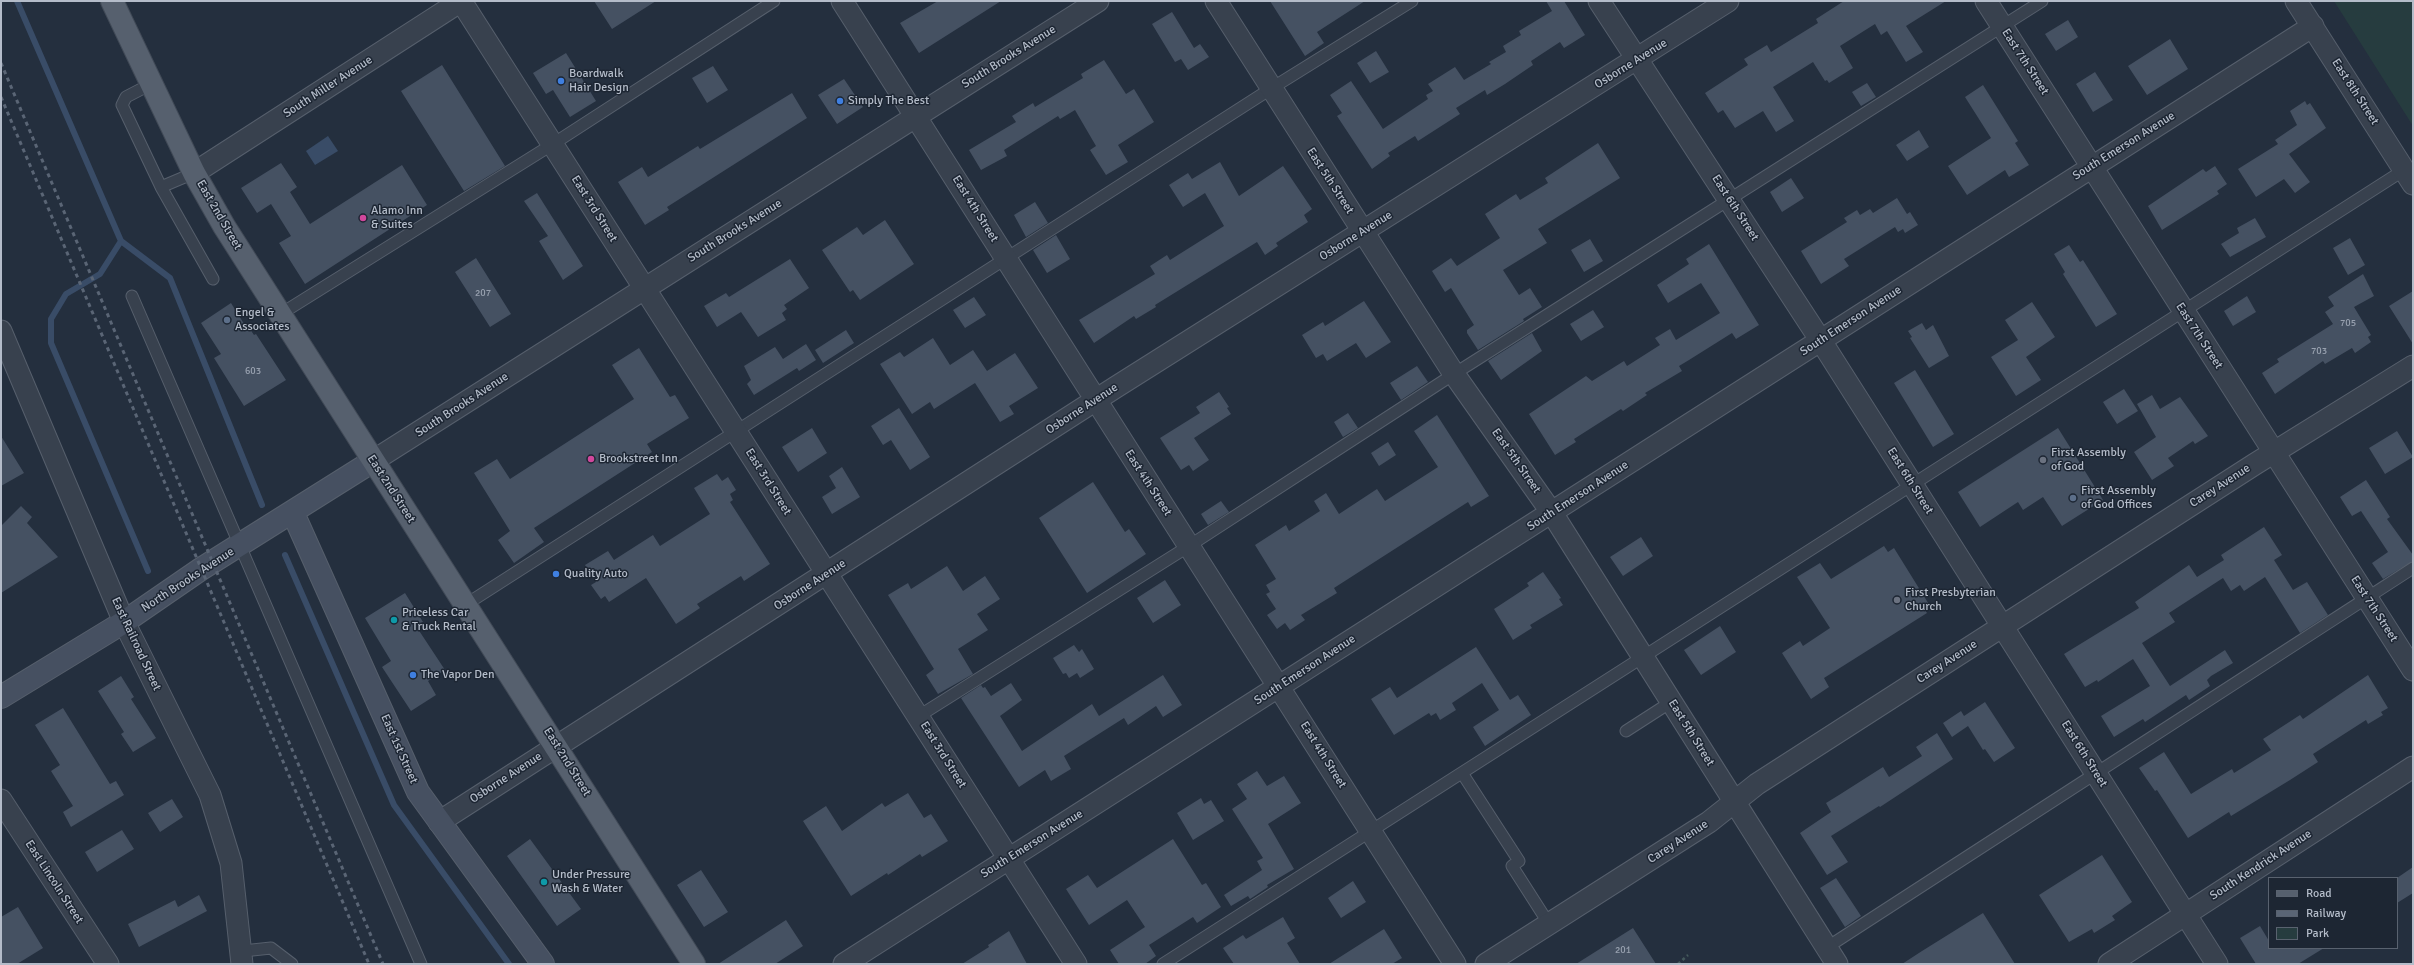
<!DOCTYPE html>
<html>
<head>
<meta charset="utf-8">
<style>
  body { margin:0 }
  #map { position:relative; width:2414px; height:965px; overflow:hidden; background:#242f3e; font-family:Signika,sans-serif }
  canvas { display:block }
  .frame { position:absolute; inset:0; border:2px solid #b4bcc9; pointer-events:none }
  .legend { position:absolute; left:2268px; top:877px; width:130px; height:72px; box-sizing:border-box; background:#1d2633; border:1px solid #59626f; margin:0; padding:5px 7px; list-style:none; font-size:12px; color:#b4bcc9 }
  .legend li { display:flex; align-items:center; gap:8px; height:20px }
  .legend b { width:20px; border:1px solid #59626f }
</style>
</head>
<body>
<div id="map">
<canvas width="2414" height="965"></canvas>
<div class="frame"></div>
<ul class="legend">
<li><b style="height:5px;background:#56606e"></b>Road</li>
<li><b style="height:5px;background:#5a6575"></b>Railway</li>
<li><b style="height:11px;background:#263c3f"></b>Park</li>
</ul>
</div>
<script>
const ctx = document.querySelector('canvas').getContext('2d');
ctx.lineJoin = 'round';
function fill(path, color) {
  ctx.fillStyle = color;
  ctx.fill(path, 'evenodd');
}
function stroke(path, color, width, dash) {
  ctx.strokeStyle = color;
  ctx.lineWidth = width;
  ctx.lineCap = dash ? 'butt' : 'round';
  ctx.setLineDash(dash || []);
  ctx.stroke(path);
}
function label(font, color, halo, rows, align = 'center') {
  ctx.font = font + ' Signika,sans-serif';
  ctx.lineWidth = 3;
  ctx.setLineDash([]);
  ctx.textBaseline = 'middle';
  ctx.strokeStyle = halo;
  ctx.fillStyle = color;
  for (const [text, x, y, turn = 0] of rows) {
    ctx.save();
    ctx.translate(x, y);
    ctx.rotate((+turn || 0) * Math.PI / 180);
    ctx.textAlign = isNaN(turn) ? turn : align;
    if (halo) ctx.strokeText(text, 0, 0);
    ctx.fillText(text, 0, 0);
    ctx.restore();
  }
}
fill(new Path2D(`
  M2334 1H2413V126Z`), '#263c3f');
fill(new Path2D(`
  M328 136 338 151 315 165 306 151Z`), '#394c67');
stroke(new Path2D(`
  M17 1 121 241 100 274 66 294 51 319V343L148 571
  M121 241 170 278 262 505
  M285 555 394 805 509 964`), '#394c67', 6);
fill(new Path2D(`
  M594 1H656L612 29Z
  M938 1H1001L919 53 900 23Z
  M1270 1H1365L1317 32 1324 43 1305 56Z
  M1546 1H1564L1585 35 1564 48 1560 42 1531 61 1533 65 1505 84 1487 95 1485 90 1456 108 1460 114 1418 141 1415 136 1388 153 1390 156 1372 169 1337 116 1342 113 1330 95 1351 81 1383 129 1428 99 1426 95 1433 91 1428 84 1455 67 1464 80 1491 64 1489 62 1506 52 1503 46 1521 35 1519 31 1552 11Z
  M1844 1H1946L1906 26 1923 52 1906 62 1887 31 1881 35 1875 24 1840 46 1853 68 1829 83 1827 80 1825 81 1813 62 1773 87 1794 121 1776 132 1763 111 1735 128 1723 110 1718 113 1705 93 1748 65 1744 59 1767 45 1771 52 1818 23 1816 19Z
  M1172 12 1194 48 1200 44 1209 57 1188 70 1181 59 1175 62 1152 24Z
  M2068 20 2078 37 2056 51 2045 34Z
  M2170 39 2188 69 2147 95 2128 66Z
  M1376 51 1389 72 1370 83 1357 63Z
  M566 53 596 101 570 117 553 90 546 94 533 73Z
  M1104 60 1126 94 1134 89 1154 122 1118 145 1128 162 1106 175 1090 150 1096 146 1075 110 1060 119 1058 116 1004 150 1007 156 981 170 969 150 1016 122 1012 116 1033 103 1035 107 1083 78 1081 74Z
  M442 65 505 166 464 191 401 91Z
  M713 66 728 90 707 103 692 78Z
  M2095 72 2113 100 2093 112 2076 84Z
  M844 79 863 107 837 124 818 95Z
  M1867 83 1876 97 1861 106 1852 92Z
  M1983 85 2018 141 2015 143 2029 165 2009 177 2005 170 1967 195 1948 166 1991 138 1965 97Z
  M792 93 807 118 667 207 669 210 645 225 618 182 642 167 648 177 698 146 700 149Z
  M2305 101 2307 105 2310 103 2326 128 2289 154 2310 182 2295 193 2284 179 2256 197 2238 169 2278 144 2275 140 2297 125 2290 111Z
  M1919 130 1929 147 1907 161 1896 145Z
  M1598 143 1620 178 1538 229 1547 243 1503 270 1519 295 1530 288 1542 307 1523 319 1524 321 1478 350 1467 333V330L1474 325 1451 288 1445 292 1432 271 1451 258 1457 266 1500 238 1485 214 1516 194 1520 200 1548 183 1545 178Z
  M1220 162 1239 196 1283 166 1312 209 1304 215 1308 222 1276 243 1278 246 1265 255 1257 242 1155 305 1156 307 1136 319 1134 316 1094 343 1079 320 1155 274 1150 266 1167 255 1170 260 1224 226 1205 193 1183 207 1169 185 1188 173 1192 179Z
  M281 163 297 187 290 192 310 224 402 165 427 205 305 284 279 243 291 236 271 204 257 213 241 188Z
  M2215 166 2227 184 2217 191 2219 194 2162 230 2148 206 2203 169 2206 172Z
  M1791 178 1804 198 1782 212 1770 192Z
  M537 193 583 266 563 280 539 241 548 236 524 201Z
  M1897 198 1907 214 1910 212 1918 225 1905 233 1903 229 1898 232 1895 227 1844 259 1849 266 1821 284 1801 251 1847 222 1844 218 1857 210 1860 215 1870 209 1873 213Z
  M1035 202 1048 223 1026 237 1014 215Z
  M2255 218 2266 237 2230 257 2221 244 2239 233 2237 228Z
  M885 220 914 264 860 300 853 290 850 292 822 250 857 227 863 235Z
  M1056 235 1070 259 1047 273 1033 250Z
  M2350 238 2365 265 2348 275 2333 248Z
  M1590 239 1603 261 1584 272 1571 250Z
  M1709 244 1759 325 1736 339 1732 333 1689 360 1679 366 1682 371 1645 393 1647 395 1623 411 1621 409 1574 439 1576 442 1555 455 1529 414 1586 376 1592 381 1624 361 1627 366 1660 345 1655 338 1670 329 1676 340 1720 313 1701 283 1668 303 1657 285 1689 264 1686 259Z
  M2069 245 2080 262 2083 260 2117 314 2096 327 2063 274 2065 272 2054 254Z
  M476 258 511 314 490 327 455 272Z
  M790 259 809 288 784 305 787 309 782 313 786 320 758 337 741 312 717 327 704 306 726 293 729 297Z
  M2363 274 2374 296 2354 307 2371 335 2368 337 2371 342 2355 353 2352 348 2325 364 2323 361 2275 394 2262 373 2279 362 2277 359 2333 324 2325 312 2334 306 2328 297Z
  M2413 291V344L2389 306Z
  M2247 296 2256 312 2233 326 2224 311Z
  M974 297 986 315 965 328 953 310Z
  M1364 301 1391 342 1366 358 1356 343 1327 361 1323 354 1316 358 1302 335 1323 322 1325 326Z
  M2032 302 2055 337 2026 357 2041 380 2016 396 1991 357 2018 340 2005 320Z
  M231 303 246 327 248 326 254 335 256 334 286 380 244 406 214 358 221 354 201 323Z
  M1593 310 1604 327 1581 341 1570 324Z
  M1922 323 1926 330 1933 325 1949 356 1929 368 1910 338 1912 337 1908 331Z
  M846 330 854 343 823 363 815 350Z
  M1532 333 1542 351 1501 380 1488 361Z
  M933 338 950 365 973 350 987 371 1015 353 1038 388 1009 406 1014 414 1000 422 975 383 934 409 930 402 912 414 880 364 900 352 904 357Z
  M806 344 816 360 799 371 797 368 754 395 747 384 751 380 744 366 775 347 783 359Z
  M639 348 670 397 675 395 689 418 647 444 652 452 534 528 544 542 514 563 498 540 510 531 474 473 497 459 510 479 634 399 612 365Z
  M1417 366 1428 382 1401 400 1390 383Z
  M1915 370 1954 434 1933 447 1894 383Z
  M2124 389 2138 411 2117 424 2103 402Z
  M1219 392 1229 407 1227 408 1231 414 1194 438 1209 460 1193 471 1189 465 1181 470 1160 438 1200 413 1196 407Z
  M2152 395 2160 409 2180 397 2208 436 2195 444 2193 441 2168 458 2174 466 2152 480 2134 452 2156 437 2137 404Z
  M899 408 930 457 910 470 891 440 883 445 871 426Z
  M1348 413 1358 428 1343 437 1334 422Z
  M1437 415 1489 496 1471 507 1468 502 1334 588 1337 593 1301 615 1305 620 1290 630 1285 623 1277 629 1267 615 1276 609 1266 594 1270 592 1266 585 1276 579 1255 545 1286 525 1289 531 1320 511 1314 501 1326 493 1339 514 1377 489 1385 501 1438 467 1414 431Z
  M812 428 827 453 798 472 782 447Z
  M2058 428 2103 500 2062 526 2043 497 2023 510 2018 502 1980 527 1958 492Z
  M2397 431 2413 457 2385 474 2369 448Z
  M1 436 24 473 1 486Z
  M1388 442 1396 455 1379 466 1371 453Z
  M842 467 860 497 832 514 822 497 836 488 829 476Z
  M717 474 722 481 728 477 736 490 730 494 733 500 730 502 770 564 744 581 741 576 697 604 700 608 676 624 646 578 609 602 605 596 601 599 591 585 596 582 585 565 608 551 614 560 653 535 660 546 710 514 694 488Z
  M2366 480 2390 517 2387 519 2413 555V561L2383 579 2372 563 2388 552 2361 511 2352 516 2340 497Z
  M1093 482 1125 532 1129 529 1146 554 1087 593 1039 518Z
  M1221 501 1229 512 1208 525 1201 514Z
  M21 506 32 517 27 523 58 557 1 593V526Z
  M2264 527 2282 555 2274 560 2293 590 2307 582 2328 615 2300 633 2265 577 2244 591 2240 585 2231 591 2223 578 2169 613 2175 622 2142 643 2170 686 2225 650 2233 663 2211 676 2207 680 2210 686 2189 700 2186 695 2145 722 2143 719 2114 737 2101 716 2150 686 2133 659 2098 682 2097 680 2085 687 2064 654 2139 608 2135 602 2189 565 2197 577 2224 560 2221 555Z
  M1641 537 1653 556 1623 576 1610 557Z
  M1884 546 1888 552 1894 548 1930 606 1925 610 1927 613 1824 678 1829 687 1811 699 1782 653 1800 641 1803 646 1830 628 1797 577 1820 563 1831 579Z
  M947 566 963 591 985 576 1000 599 977 614 988 630 958 649 973 674 938 694 926 675 934 669 888 595 908 583 911 589Z
  M1543 572 1561 598 1559 599 1563 605 1530 625 1532 628 1513 640 1494 609 1529 586 1527 583Z
  M1165 580 1181 605 1153 623 1137 598Z
  M405 593 423 622 416 626 445 670 428 681 436 695 411 711 382 667 391 661 365 618Z
  M1720 626 1736 652 1701 675 1684 650Z
  M1074 645 1079 652 1082 649 1094 669 1080 678 1077 673 1069 678 1066 673 1063 674 1053 658Z
  M1476 647 1510 700 1518 695 1531 715 1485 746 1473 727 1499 710 1482 683 1452 703 1456 710 1440 720 1436 713 1431 716 1429 713 1394 735 1371 699 1390 687 1397 698Z
  M1163 675 1182 705 1163 717 1156 706 1128 725 1124 718 1064 756 1071 769 1051 781 1045 770 1019 787 961 698 981 685 983 688 985 687 991 696 1011 683 1022 700 1000 716 1022 751 1092 704 1099 716Z
  M2368 675 2388 708 2381 712 2383 715 2368 724 2366 720 2313 754 2318 762 2290 780 2231 816 2229 812 2188 838 2157 790 2155 791 2139 768 2164 752 2191 794 2232 769 2234 773 2271 750 2263 739 2300 715 2303 719Z
  M121 676 134 697 131 699 156 738 133 752 121 734 124 732 98 691Z
  M1985 702 2015 748 1994 762 1985 749 1983 750 1968 726 1952 737 1943 723 1961 711 1964 716Z
  M63 708 110 784 116 781 124 795 71 827 63 812 73 806 51 771 60 765 35 725Z
  M1937 733 1953 759 1880 807 1879 806 1831 836 1848 862 1827 875 1800 833 1831 812 1826 803 1839 795 1883 767 1889 777 1922 756 1916 747Z
  M1257 771 1267 786 1284 776 1301 803 1268 824 1294 869 1267 885 1268 887 1250 899 1248 896 1231 906 1224 895 1262 870 1257 861 1263 858 1232 809 1247 799 1237 784Z
  M908 793 924 818 931 814 948 841 922 857 920 854 888 875 887 873 851 896 803 821 826 806 842 831 882 803 885 807Z
  M1201 798 1204 804 1211 800 1224 821 1193 840 1177 813Z
  M172 799 183 817 160 832 148 813Z
  M122 830 134 849 97 872 85 852Z
  M530 839 581 909 557 926 507 856Z
  M1173 839 1202 885 1206 883 1221 907 1197 923 1193 917 1149 945 1156 956 1145 964H1119L1110 950 1145 927 1127 900 1089 925 1066 889 1088 875 1097 888Z
  M2102 855 2132 902 2112 916 2115 920 2094 933 2092 929 2069 942 2039 895Z
  M2413 867V893L2397 903V878Z
  M701 870 728 912 704 927 677 885Z
  M1836 878 1861 916 1845 927 1820 888Z
  M1353 881 1366 902 1341 918 1328 898Z
  M199 895 207 911 139 947 128 924 175 900 178 907Z
  M18 907 43 948 17 964H1V917Z
  M1983 913 2015 964H1902L1922 951Z
  M1283 917 1295 938 1287 943 1300 964H1234L1223 948 1243 935 1246 939Z
  M786 920 803 946 775 964H718Z
  M2260 926 2269 941V948H2324L2298 964H2256L2240 938Z
  M1633 928 1656 964H1576Z
  M1384 929 1402 958 1392 964H1329Z
  M1009 931 1027 964H962L989 947 988 945Z`), '#455162');
const lane = new Path2D(`
  M151 84 126 97 122 105 161 187 213 279
  M161 187 194 173
  M132 296 421 964
  M279 315 553 144 774 1
  M465 605 1272 88 1412 1
  M919 716 1189 546 1454 374 2042 1
  M1626 731 1671 702
  M1462 773 1519 861 1512 866 1549 924
  M1826 948 2413 568
  M243 951 271 948 292 964
  M1163 964 2404 170`);
const street = new Path2D(`
  M461 1 1076 964
  M842 1 1455 964
  M1216 1 1454 374 1552 513 1837 964
  M1599 1 1821 341 2217 964
  M1986 1 2413 670
  M2296 1 2413 184
  M194 173 461 1
  M1 331 124 622 210 795 231 863 242 964
  M373 461 1098 1
  M1 800 108 964
  M439 822 1116 387 1728 1
  M844 964 2313 26
  M1486 964 1709 822 1757 784 2255 464 2413 366
  M2109 964 2413 767`);
const secondary = new Path2D(`
  M293 513 418 792 543 964
  M1 697 124 622 201 569 373 461`);
const primary = new Path2D(`
  M112 1 194 173 224 226 694 964`);
stroke(lane, '#565f6c', 13);
stroke(street, '#565f6c', 23);
stroke(secondary, '#565f6c', 24);
stroke(primary, '#414a57', 24);
stroke(new Path2D(`
  M1678 964 1688 955`), '#44595c', 2.5, [3, 3]);
stroke(lane, '#38414e', 11);
stroke(street, '#38414e', 21);
stroke(secondary, '#465061', 22);
stroke(primary, '#56606e', 22);
stroke(new Path2D(`
  M1 63 383 964
  M1 97 369 964`), '#5a6575', 3, [4, 4]);
for (const [x, y, r, color] of [
  [561,81,4,"#3f7fe0"],
  [840,101,4,"#3f7fe0"],
  [363,218,4,"#d1479c"],
  [227,320,4,"#5c6f8a"],
  [591,459,4,"#d1479c"],
  [2043,460,4,"#6b7280"],
  [2073,498,4,"#5c6f8a"],
  [556,574,4,"#3f7fe0"],
  [1897,600,4,"#6b7280"],
  [394,620,4,"#0f9aa8"],
  [413,675,4,"#3f7fe0"],
  [544,882,4,"#0f9aa8"]
]) {
  const dot = new Path2D();
  dot.arc(x, y, r, 0, 2 * Math.PI);
  ctx.fillStyle = color;
  ctx.fill(dot);
  stroke(dot, '#1d2633', 1.5);
}
label('10px', '#98a1af', null, [
  ["207",483,293],
  ["705",2348,323],
  ["703",2319,351],
  ["603",253,371],
  ["201",1623,950]
]);
label('12px', '#b4bcc9', '#1d2633', [
  ["South Brooks Avenue",1009,57,-32],
  ["East 7th Street",2025,62,57],
  ["Osborne Avenue",1631,64,-32],
  ["South Miller Avenue",328,87,-33],
  ["East 8th Street",2355,92,57],
  ["South Emerson Avenue",2124,146,-32],
  ["East 5th Street",1330,181,57],
  ["East 6th Street",1735,208,57],
  ["East 3rd Street",594,209,58],
  ["East 4th Street",975,209,58],
  ["East 2nd Street",219,215,60],
  ["South Brooks Avenue",735,231,-32],
  ["Osborne Avenue",1356,236,-32],
  ["South Emerson Avenue",1851,321,-33],
  ["East 7th Street",2199,336,57],
  ["South Brooks Avenue",462,405,-33],
  ["Osborne Avenue",1082,409,-33],
  ["East 5th Street",1516,461,55],
  ["East 6th Street",1910,481,58],
  ["East 3rd Street",768,482,58],
  ["East 4th Street",1148,483,57],
  ["Carey Avenue",2220,486,-33],
  ["East 2nd Street",391,489,57],
  ["South Emerson Avenue",1578,496,-33],
  ["North Brooks Avenue",188,580,-33],
  ["Osborne Avenue",810,585,-33],
  ["East 7th Street",2374,609,57],
  ["East Railroad Street",136,644,65],
  ["Carey Avenue",1947,662,-33],
  ["South Emerson Avenue",1305,670,-33],
  ["East 5th Street",1691,733,58],
  ["East 1st Street",399,749,66],
  ["East 6th Street",2084,754,58],
  ["East 3rd Street",943,755,58],
  ["East 4th Street",1323,755,58],
  ["East 2nd Street",567,762,58],
  ["Osborne Avenue",506,778,-33],
  ["Carey Avenue",1678,842,-33],
  ["South Emerson Avenue",1032,844,-32],
  ["South Kendrick Avenue",2261,865,-33],
  ["East Lincoln Street",54,882,57]
]);
label('12px', '#b4bcc9', '#1d2633', [
  ["Boardwalk",569,74],
  ["Hair Design",569,88],
  ["Simply The Best",848,101],
  ["Alamo Inn",371,211],
  ["& Suites",371,225],
  ["Engel &",235,313],
  ["Associates",235,327],
  ["First Assembly",2051,453],
  ["of God",2051,467],
  ["Brookstreet Inn",599,459],
  ["First Assembly",2081,491],
  ["of God Offices",2081,505],
  ["Quality Auto",564,574],
  ["First Presbyterian",1905,593],
  ["Church",1905,607],
  ["Priceless Car",402,613],
  ["& Truck Rental",402,627],
  ["The Vapor Den",421,675],
  ["Under Pressure",552,875],
  ["Wash & Water",552,889]
], 'left');
</script>
</body>
</html>
